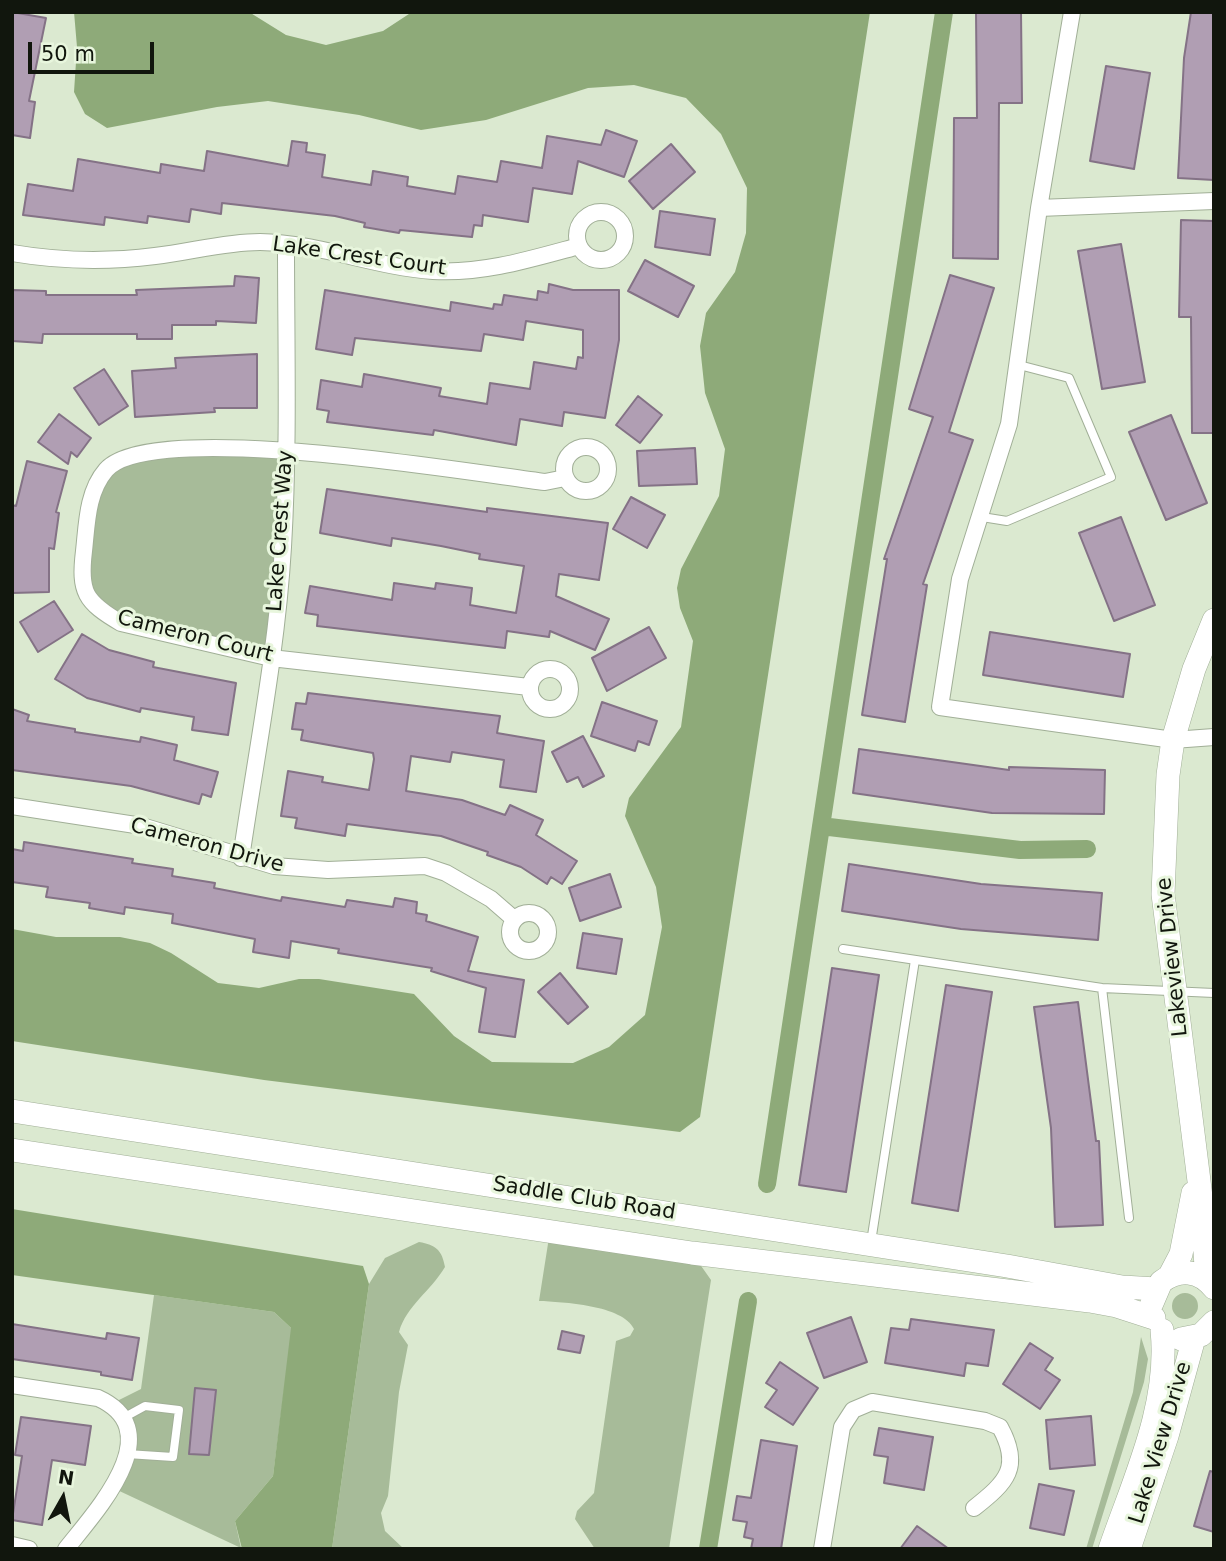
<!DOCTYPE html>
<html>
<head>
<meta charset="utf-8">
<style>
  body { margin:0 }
  #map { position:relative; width:1226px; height:1561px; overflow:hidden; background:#dbe9d0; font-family:"DejaVu Sans",sans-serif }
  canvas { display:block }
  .frame { position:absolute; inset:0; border:14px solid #11160d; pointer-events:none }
  .north { position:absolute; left:28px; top:1463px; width:70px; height:70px; -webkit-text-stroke:5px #e8f6dd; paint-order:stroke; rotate:9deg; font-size:19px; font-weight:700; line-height:28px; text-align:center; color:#11160d }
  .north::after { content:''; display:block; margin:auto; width:24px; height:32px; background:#11160d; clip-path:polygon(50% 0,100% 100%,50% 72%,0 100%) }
  .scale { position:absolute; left:28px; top:42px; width:126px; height:32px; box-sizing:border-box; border:4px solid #11160d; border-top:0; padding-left:9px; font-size:21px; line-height:24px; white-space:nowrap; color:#11160d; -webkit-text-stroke:5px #e8f6dd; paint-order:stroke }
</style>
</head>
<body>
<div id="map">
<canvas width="1226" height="1561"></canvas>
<div class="frame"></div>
<div class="north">N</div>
<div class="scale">50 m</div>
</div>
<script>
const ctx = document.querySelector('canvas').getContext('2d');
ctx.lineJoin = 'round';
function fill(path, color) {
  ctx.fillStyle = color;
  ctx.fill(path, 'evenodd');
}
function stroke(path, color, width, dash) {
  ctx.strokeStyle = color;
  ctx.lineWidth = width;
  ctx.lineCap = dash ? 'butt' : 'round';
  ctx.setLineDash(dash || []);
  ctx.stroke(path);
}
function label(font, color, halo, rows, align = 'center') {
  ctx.font = font + ' "DejaVu Sans",sans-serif';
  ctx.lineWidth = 6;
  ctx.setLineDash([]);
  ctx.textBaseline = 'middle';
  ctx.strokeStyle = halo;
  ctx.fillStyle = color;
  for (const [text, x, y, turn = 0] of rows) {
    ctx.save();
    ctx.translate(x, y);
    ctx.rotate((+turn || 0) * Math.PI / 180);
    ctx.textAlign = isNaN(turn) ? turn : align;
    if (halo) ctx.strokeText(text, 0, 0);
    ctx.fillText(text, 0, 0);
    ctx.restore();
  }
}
fill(new Path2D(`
  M287 450 271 658 121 623 85 593 95 489 122 458Z
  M550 1231 692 1253 711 1280 669 1549H595L575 1519 577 1511 594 1493 616 1341 630 1336 634 1329C623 1305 562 1302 539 1301Z
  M419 1242C436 1245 442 1250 445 1267 430 1292 407 1305 399 1332L408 1345 399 1392 388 1496 381 1513 385 1531 404 1549H332L369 1284 385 1258Z
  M1172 1306a13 13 0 1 1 26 0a13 13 0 1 1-26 0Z
  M154 1295 274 1312 292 1329 273 1476 235 1521 241 1548 113 1488 129 1437 111 1404 141 1389Z
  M1141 1337 1148 1359 1144 1382 1092 1549H1086L1133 1392Z`), '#a7bb99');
fill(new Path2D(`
  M74 12H249L286 35 326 45 383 31 412 12H870L700 1117 680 1132 264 1080 12 1041V929L56 937H120L150 943 171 953 218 983 259 988 299 979H319L414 994 454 1036 492 1062 573 1063 609 1047 645 1015 662 927 656 887 625 816 629 798 681 727 693 641 680 608 677 588 681 569 719 496 725 449 705 393 700 346 706 313 735 272 746 233 747 188 721 134 686 98 634 85 588 88 486 120 421 130 359 115 268 101 217 107 107 128 85 114 74 92 77 47Z
  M12 1209 363 1266 369 1284 332 1549H242L235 1521 273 1476 291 1328 274 1312 12 1275Z`), '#8eaa79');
stroke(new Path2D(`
  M821 826 1020 850 1087 849
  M767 1184 944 12
  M708 1549 748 1301`), '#8eaa79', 18);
const building = new Path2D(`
  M12 12 46 18 29 101 35 102 30 138 12 135Z
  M976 12H1021L1022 103H999L998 259 953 258 954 118H977Z
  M1191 12H1214V180L1178 178 1184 58Z
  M1106 66 1150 73 1134 169 1090 161Z
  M606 130 637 141 624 177 578 161 572 194 533 188 528 222 483 215 482 226 474 225 472 237 400 230 399 233 364 227 365 223 335 216 222 203 221 214 191 209 189 222 148 216 147 223 105 217 104 225 23 215 28 184 73 191 78 159 160 173 161 164 204 171 207 151 288 166 292 141 307 143 306 152 325 155 322 177 371 185 373 171 408 177 407 186 455 194 458 176 497 182 501 161 542 168 547 136 601 145Z
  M671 144 695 172 653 209 629 181Z
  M660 211 715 219 710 255 655 247Z
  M1181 220 1214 221V433H1192L1191 317H1179Z
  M1121 244 1145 382 1102 389 1078 251Z
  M645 260 694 286 678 317 628 291Z
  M950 275 994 288 949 432 973 440 923 584 927 585 905 722 862 715 887 559H884L933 417 909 409Z
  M235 276 259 278 256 323 216 321V325H172V339H137V334H43L42 343 12 341V290L46 291V295H137L136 290 234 286Z
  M549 284 573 290H619V340L605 418 564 412 562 426 520 419 516 445 434 430 433 435 327 422 329 411 317 409 321 380 362 387 364 374 441 388 439 396 487 404 490 383 530 389 534 362 576 369 578 357 583 358V330L526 321 523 340 484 334 481 351 355 338 352 355 316 349 325 290 450 311 451 302 493 309 494 304 502 305 504 295 537 300 538 291 548 293Z
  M257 354V408H214L215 412 135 417 132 371 176 368 175 358Z
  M104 369 128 406 99 425 74 388Z
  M638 396 662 415 640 443 616 425Z
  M59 414 91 438 77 457 71 452 68 464 38 442Z
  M1171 415 1207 503 1166 520 1129 432Z
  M695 448 697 484 639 486 637 451Z
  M27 461 67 471 56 512 59 513 54 549 49 548V592L12 593V505L16 506Z
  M327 489 487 512V508L608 523 599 580 559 574 556 596 609 619 595 650 550 631 549 637 507 631 505 648 317 626 318 615 305 613 310 586 392 600 394 583 435 589 436 583 472 588 470 605 516 613 524 566 479 559 480 554 441 546 392 538 391 546 320 533Z
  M631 497 665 515 647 548 613 529Z
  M1121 517 1155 605 1114 621 1079 533Z
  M54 601 73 630 38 652 20 622Z
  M649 627 666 658 607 691 592 658Z
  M990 632 1130 654 1123 697 983 675Z
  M82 634 109 650 154 662 153 667 236 683 228 735 192 730 194 717 141 708 140 712 87 698 55 679Z
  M308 693 500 716 497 733 544 741 536 792 500 787 504 760 452 752 450 762 411 756 406 791 462 800 505 815 510 805 543 820 536 835 577 861 562 884 551 877 547 884 521 867 487 855 488 852 441 836 347 824 345 836 295 828 297 818 281 816 288 771 323 777 322 782 369 790 374 759 373 753 301 740 303 730 292 729 296 703 306 704Z
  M602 702 657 721 649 745 638 741 635 751 591 736Z
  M12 709 29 715 27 721 75 729V732L140 742 141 737 177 745 174 760 218 772 211 797 202 794 199 804 131 786 12 770Z
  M583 736 604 776 583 787 578 777 567 782 552 752Z
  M859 749 1009 770V767L1105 770 1104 814 992 813 853 793Z
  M24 842 133 859 132 863 173 869 172 876 215 883 214 888 281 901 282 897 345 907 347 900 393 907 395 898 417 902 416 913 427 915 426 921 478 937 468 971 524 980 515 1037 479 1032 486 988 431 971 432 968 338 953 339 949 291 941 289 958 253 952 255 939 172 923 173 914 125 907 124 914 89 908 90 903 46 897 48 887 12 882V849L23 851Z
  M849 864 981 884 1102 893 1098 940 961 929 842 911Z
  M610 874 621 907 580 921 569 888Z
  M583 933 622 939 616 974 577 968Z
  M832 968 879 975 846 1192 799 1185Z
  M560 973 588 1007 568 1024 538 992Z
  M946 985 992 992 958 1211 912 1203Z
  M1078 1002 1096 1141H1099L1103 1225 1055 1227 1051 1128 1034 1007Z
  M851 1317 867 1362 824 1378 807 1333Z
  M911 1319 994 1330 988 1366 966 1363 964 1376 885 1363 891 1328 909 1330Z
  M12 1324 106 1339 107 1333 139 1338 132 1380 101 1375V1372L12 1359Z
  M562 1331 584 1336 580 1353 558 1349Z
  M1030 1343 1053 1358 1045 1370 1060 1380 1040 1409 1003 1384Z
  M780 1362 818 1388 793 1425 765 1407 777 1390 766 1383Z
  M195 1388 216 1390 209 1455 189 1454Z
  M1091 1416 1095 1465 1050 1469 1046 1420Z
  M21 1417 91 1426 85 1465 52 1460 42 1525 12 1520 22 1456 15 1455Z
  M879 1428 933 1437 924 1490 884 1483 888 1457 874 1455Z
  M761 1440 797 1446 781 1549H751L753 1539 744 1537 747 1522 733 1520 737 1496 751 1498Z
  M1210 1471 1214 1472V1532L1194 1526Z
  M1039 1484 1074 1491 1064 1535 1030 1528Z
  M917 1526 949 1549H900Z`);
fill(building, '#b09eb3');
stroke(building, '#847286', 2);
const lane = new Path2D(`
  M982 517 1007 521 1111 477 1069 378 1019 365
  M843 949 1102 988 1214 993
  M1102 988 1129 1218
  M871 1242 915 960
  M125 1417 145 1406 179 1410 173 1457 127 1454`);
const street = new Path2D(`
  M1072 12 1039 208 1009 424 960 579 940 707 1173 740 1214 737
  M1039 208 1214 201
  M577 236a24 24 0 1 1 48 0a24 24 0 1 1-48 0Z
  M12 253C59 261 108 262 155 256 191 252 224 242 260 242 319 243 375 267 433 271 483 274 531 259 579 246
  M564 469a22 22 0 1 1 44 0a22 22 0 1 1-44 0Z
  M530 689a20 20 0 1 1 40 0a20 20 0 1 1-40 0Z
  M529 687 271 658 121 623C85 602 79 592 84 551 87 524 87 492 106 470 150 418 472 473 545 482L565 478
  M12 806 142 826 274 866 328 870 425 866 446 873 491 899 514 919
  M241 858C256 755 277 651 283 547 289 446 286 345 286 244
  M510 932a19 19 0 1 1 38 0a19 19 0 1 1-38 0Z
  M12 1385 98 1398C171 1431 96 1511 66 1549
  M12 1545 29 1549
  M822 1549 842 1427 853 1410 872 1402 985 1421 1000 1427C1022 1467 1007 1482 974 1508`);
const secondary = new Path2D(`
  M12 1111 1007 1266 1122 1287 1156 1289
  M12 1150 692 1253 1090 1301 1117 1306 1154 1318
  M1170 1275 1181 1254 1193 1193
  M1207 1280 1201 1197 1163 894 1168 775 1173 740 1194 669 1214 620
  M1152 1303 1161 1282C1179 1268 1200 1270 1214 1288
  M1181 1339 1201 1335 1214 1322
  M1110 1549C1134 1479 1170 1405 1162 1330
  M1129 1549 1167 1436 1194 1338`);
stroke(lane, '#a1af97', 10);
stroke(street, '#a1af97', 18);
stroke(secondary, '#a1af97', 24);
stroke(lane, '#fff', 8);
stroke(street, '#fff', 16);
stroke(secondary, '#fff', 23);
label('21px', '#11160d', '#e8f6dd', [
  ["Lake Crest Court",359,257,8],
  ["Lake Crest Way",281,531,-86],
  ["Cameron Court",195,637,14],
  ["Cameron Drive",207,846,15],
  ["Lakeview Drive",1173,957,-96],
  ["Saddle Club Road",584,1199,9],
  ["Lake View Drive",1161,1443,-73]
]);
</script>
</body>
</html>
